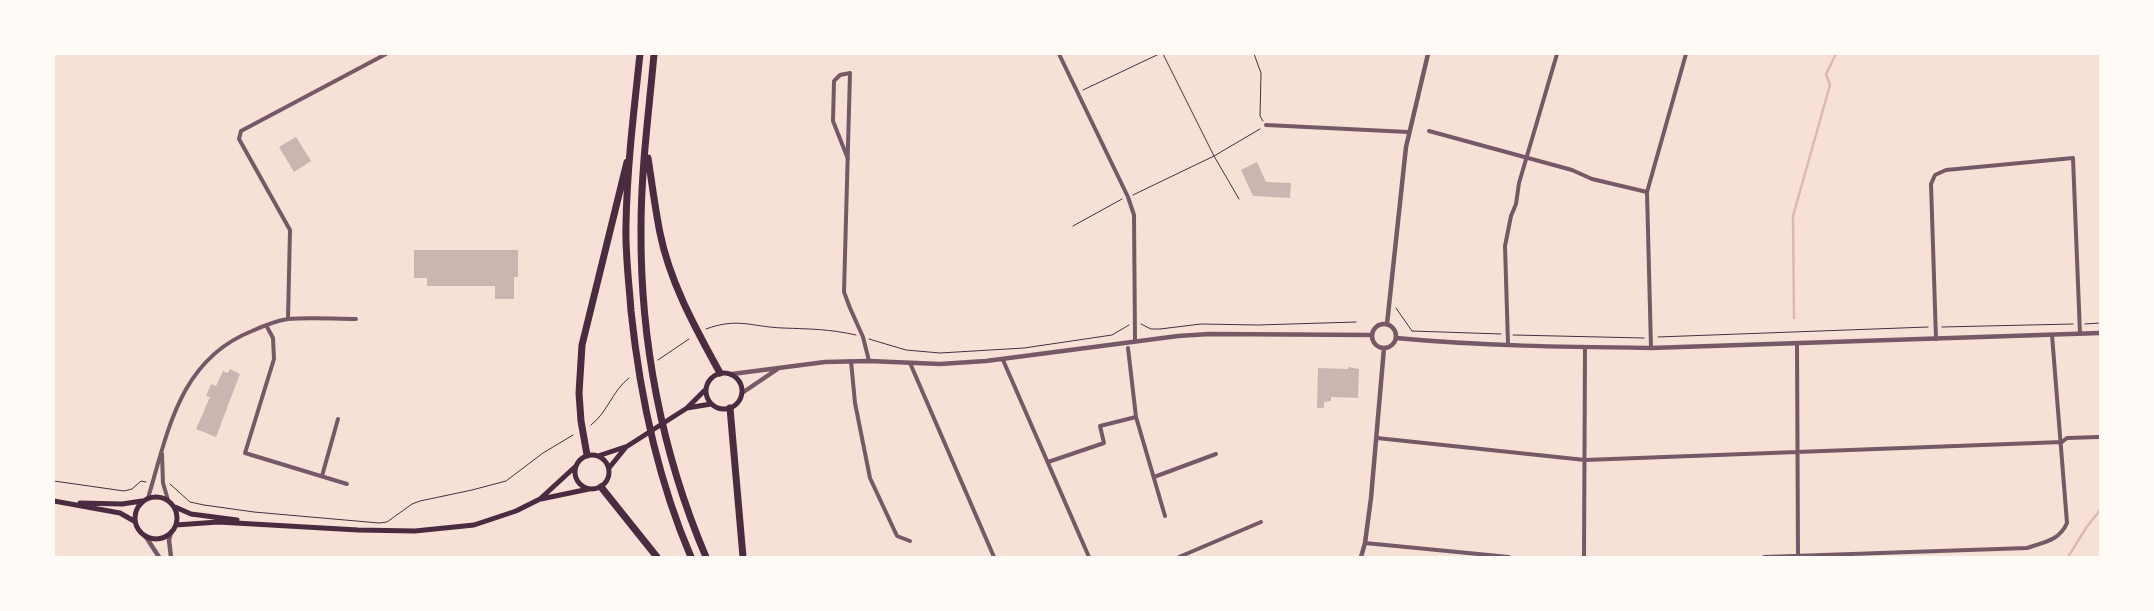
<!DOCTYPE html>
<html>
<head>
<meta charset="utf-8">
<style>
  body { margin:0 }
  #map { position:relative; width:2154px; height:611px; overflow:hidden; background:#f7e1d7; font-family:"PT Serif",serif }
  canvas { display:block }
  .frame { position:absolute; inset:0; border:55px solid #fffaf5; pointer-events:none }
</style>
</head>
<body>
<div id="map">
<canvas width="2154" height="611"></canvas>
<div class="frame"></div>
</div>
<script>
const ctx = document.querySelector('canvas').getContext('2d');
ctx.lineJoin = 'round';
function stroke(path, color, width, dash) {
  ctx.strokeStyle = color;
  ctx.lineWidth = width;
  ctx.lineCap = dash ? 'butt' : 'round';
  ctx.setLineDash(dash || []);
  ctx.stroke(path);
}
function fill(path, color) {
  ctx.fillStyle = color;
  ctx.fill(path, 'evenodd');
}
stroke(new Path2D(`
  M1794 318 1793 216 1830 85 1826 74 1836 54
  M2068 557 2086 528 2100 510`), '#dcb8b0', 2.5);
fill(new Path2D(`
  M296 137 311 161 294 172 279 147Z
  M1257 162 1266 182 1291 183 1290 198 1253 196 1241 170Z
  M414 250H518V277H514V299H495V286H427V278H414Z
  M1348 367 1359 369 1358 398 1331 397V401L1324 402V408H1317L1318 368 1348 369Z
  M230 369 240 374 216 437 196 429 210 397 206 396 211 384 216 386 223 371 228 373Z`), '#ccb4b1');
stroke(new Path2D(`
  M1163 54 1214 156 1239 199
  M1254 54 1261 73 1260 116 1263 121
  M1083 90 1159 54
  M1133 195 1214 156 1260 129
  M1073 226 1122 199
  M1396 308 1412 331 1501 334
  M1141 324 1151 329H1160L1201 324 1258 325 1356 322
  M2085 324 2100 323
  M1942 327 2073 324
  M706 329C738 317 752 327 783 328 809 329 830 329 856 335
  M1513 335 1644 338
  M1658 337 1928 327
  M869 339 906 350 940 353 1024 348 1112 335 1129 325
  M658 360 689 339
  M591 425C608 412 612 391 629 378
  M54 481 124 491 132 489 141 481 146 482
  M170 484 190 502 204 505 254 512 379 523 387 522 412 504 420 501 472 490 506 481 543 453 573 435`), '#4a2c40', 1);
stroke(new Path2D(`
  M1059 54 1128 197 1134 215 1135 340
  M1266 125 1408 132
  M1429 131 1572 170 1592 179 1647 192
  M848 159 833 121 834 81 840 75 850 73 844 292 850 308 863 337 869 361
  M288 319 290 230 239 139 241 131 386 54
  M266 325 273 338 274 359 245 453 347 484
  M1936 339 1931 184 1935 175 1946 170 2073 158 2080 334
  M1797 343 1798 556
  M1508 344 1505 246 1511 216 1516 204 1519 183 1557 54
  M1128 348 1136 417 1165 516
  M1651 348 1647 192 1686 54
  M1003 360 1089 557
  M851 361 855 403 870 478 897 536 910 541
  M910 363 994 557
  M1377 438 1585 460 2062 442 2067 438 2099 437
  M162 454 163 483 168 500
  M1048 462 1104 443 1100 426 1136 417
  M322 476 338 419
  M1154 477 1216 454
  M148 498C168 432 179 360 252 331 263 326 275 321 288 319 310 317 334 319 356 319
  M1365 543 1509 557
  M1179 557 1261 522
  M1584 557 1585 347
  M1764 557 2027 548C2044 542 2059 541 2067 523L2052 335`), '#755966', 4);
stroke(new Path2D(`
  M1387 324 1406 147 1428 54
  M1372 336a12 12 0 1 1 24 0a12 12 0 1 1-24 0Z
  M1396 338C1481 346 1566 347 1651 348L2100 333
  M732 374 825 362 869 361 940 364 986 361 1178 336 1209 334 1372 335
  M742 393 779 368
  M146 537 159 557
  M171 557 169 540 171 532
  M1361 557 1365 543 1371 498 1384 348`), '#755966', 4.5);
stroke(new Path2D(`
  M706 391a18 18 0 1 1 36 0a18 18 0 1 1-36 0Z
  M687 408 711 404
  M575 472a17 17 0 1 1 34 0a17 17 0 1 1-34 0Z
  M598 456 625 447
  M609 468 626 447 687 408 705 390
  M135 518a21 21 0 1 1 42 0a21 21 0 1 1-42 0Z
  M541 499 589 489
  M54 501 120 513 134 521
  M80 503 122 504 142 501
  M175 507 191 514 237 520
  M176 525 218 522 358 530 415 531 474 525 516 511 540 499 576 466`), '#4a2c40', 5);
stroke(new Path2D(`
  M640 54C634 110 627 167 626 224 625 253 629 282 631 311 640 397 657 478 691 557
  M654 54C649 111 641 170 641 228 640 341 662 454 706 557
  M648 158C652 183 655 208 660 233 670 283 696 329 720 373
  M730 408 743 557
  M587 455 581 421 579 393 582 345 627 162
  M601 487 657 557`), '#4a2c40', 7);
</script>
</body>
</html>
